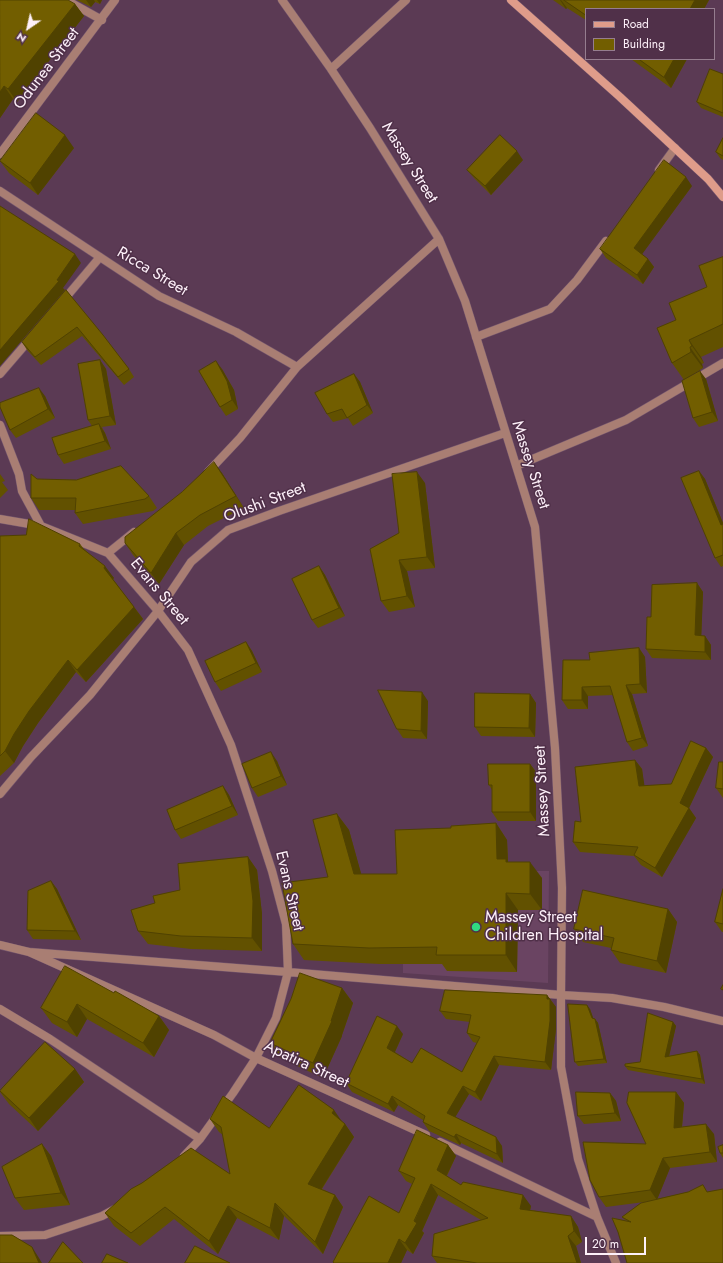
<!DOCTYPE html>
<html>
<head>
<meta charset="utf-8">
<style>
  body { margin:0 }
  #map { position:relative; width:723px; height:1263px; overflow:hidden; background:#5b3a54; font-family:Jost,sans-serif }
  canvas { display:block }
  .legend { position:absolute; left:585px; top:8px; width:130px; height:52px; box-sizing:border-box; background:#503049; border:1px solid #957d8f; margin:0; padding:5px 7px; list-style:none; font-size:12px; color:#fdf0f9 }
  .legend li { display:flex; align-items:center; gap:8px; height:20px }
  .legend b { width:20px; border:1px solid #957d8f }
  .north { position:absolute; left:8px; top:8px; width:40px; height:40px; -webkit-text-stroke:3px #503049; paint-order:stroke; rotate:214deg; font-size:11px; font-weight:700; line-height:16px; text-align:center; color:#fdf0f9 }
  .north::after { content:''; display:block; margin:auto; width:14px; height:18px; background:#fdf0f9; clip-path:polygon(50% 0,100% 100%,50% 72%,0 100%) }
  .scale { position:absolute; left:585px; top:1237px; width:61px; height:18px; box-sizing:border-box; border:2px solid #fdf0f9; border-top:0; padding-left:5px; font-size:12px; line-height:14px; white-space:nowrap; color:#fdf0f9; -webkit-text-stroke:3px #503049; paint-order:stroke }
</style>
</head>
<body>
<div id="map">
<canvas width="723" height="1263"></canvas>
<ul class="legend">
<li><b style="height:5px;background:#df9c8a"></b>Road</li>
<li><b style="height:11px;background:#725e00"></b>Building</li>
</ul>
<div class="north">N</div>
<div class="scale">20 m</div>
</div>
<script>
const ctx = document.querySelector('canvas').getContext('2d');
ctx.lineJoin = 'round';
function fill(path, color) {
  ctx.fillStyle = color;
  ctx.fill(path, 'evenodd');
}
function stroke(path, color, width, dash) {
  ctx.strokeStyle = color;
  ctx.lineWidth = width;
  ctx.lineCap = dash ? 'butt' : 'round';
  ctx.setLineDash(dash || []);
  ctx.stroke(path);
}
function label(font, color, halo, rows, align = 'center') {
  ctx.font = font + ' Jost,sans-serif';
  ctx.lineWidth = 3;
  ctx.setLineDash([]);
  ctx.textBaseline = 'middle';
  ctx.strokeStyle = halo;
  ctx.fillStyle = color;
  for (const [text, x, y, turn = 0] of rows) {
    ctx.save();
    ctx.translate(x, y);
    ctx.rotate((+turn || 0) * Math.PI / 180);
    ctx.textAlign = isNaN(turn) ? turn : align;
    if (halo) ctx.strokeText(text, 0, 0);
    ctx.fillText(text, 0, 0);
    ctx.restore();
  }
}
fill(new Path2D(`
  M452 871H549L548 983 403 973V964Z`), '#6a4462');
const service = new Path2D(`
  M659 170 675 148
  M476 337 550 309 577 280 606 241`);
const minor = new Path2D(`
  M66 0 102 20
  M282 0 331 69 370 128 439 239 465 301 535 527 555 748 562 888 561 995V1067L578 1159 597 1217 616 1263
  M331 69 406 0
  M0 154 115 0
  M0 191 159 296 236 332 297 367
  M62 302 100 257
  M0 374 31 338
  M0 425 19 474 22 491 41 526
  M516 466 626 420 723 363
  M208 472 240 438 297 367 439 239
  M0 519 41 526 108 553 158 611 188 650 231 745 272 871 286 924 288 972 276 1018 256 1058 233 1093 200 1139 184 1156
  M108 553 134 532
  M0 794 31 757 90 695 158 611 191 562 228 530 279 511 505 433
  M0 945 29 952 214 1035 256 1058 426 1135
  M29 952 288 972 561 995 612 998 664 1007 723 1021
  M0 1009 50 1039 200 1139
  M440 1142 597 1217
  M0 1236 45 1235 102 1216 115 1209`);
const secondary = new Path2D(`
  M511 0 620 97 708 179 723 197`);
stroke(service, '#75576e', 9);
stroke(minor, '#75576e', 9);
stroke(secondary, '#75576e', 9);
stroke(service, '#a97e73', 8);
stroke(minor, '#a97e73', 8);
stroke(secondary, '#df9c8a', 8);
fill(new Path2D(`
  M0 0 75 4 84 16 17 102 13 99 0 118Z
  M77 0H102L100 4 95 2 91 7Z
  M553 0H709L704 9H586V20L567 8 566 9Z
  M631 59H687L671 88Z
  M723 74V117L701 108 697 102Z
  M723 138V160L720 158 716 152Z
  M74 148 38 195 9 173 0 161Z
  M523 160 491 195 474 178 467 170Z
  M692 186 642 254 648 259 654 267 643 284 606 258 600 249Z
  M723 257V347L701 357 704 363 702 364 703 368 684 380 672 363 676 320 707 287Z
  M66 290 129 369 134 377 124 385 82 336 41 365 27 350 22 342Z
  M100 360 106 369 116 425 102 427 105 433 111 449 64 464 58 455 92 426 88 420Z
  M222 369 234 390 238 409 226 416 220 407Z
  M354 374 360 382 373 413 353 426 348 418 333 422 327 414Z
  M706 379 718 421 699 427 693 418Z
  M45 396 55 418 16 438 10 430Z
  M699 471 705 479 723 523V566L721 567 715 558Z
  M222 473 244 508 208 526 184 545 159 584 133 555 125 543Z
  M0 474 5 481 2 482 8 490 0 498Z
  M37 479 149 496 157 508 153 511 83 524 75 513V510H39L31 498Z
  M425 483 435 568 407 571 415 607 389 612 381 601 399 533Z
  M0 536 80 544 84 549 114 578 113 579 143 619 86 682 76 672 38 723 23 746 14 763 0 776Z
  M319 566 325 575 345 616 318 628 312 620Z
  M697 583 703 592 701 636H705L711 645V660L652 658 646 649 651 617Z
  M246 642 252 651 262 672 221 691 215 682Z
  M639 648 645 657 647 693 632 694 648 746 633 751 627 742 613 695 588 696V709H568L562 700 590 660Z
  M530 694 536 703 535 737 481 736 475 727Z
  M428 701 427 739 403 738 397 729Z
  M706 748 713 757 689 808 696 818 662 877 641 865 634 856 580 852 573 842 581 822 635 760 642 769 644 786 671 784Z
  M277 761 287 785 258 797 252 788Z
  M723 762V798L716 788Z
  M530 764 536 772V821H498L492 812V790L489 785Z
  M223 786 229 795 238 815 181 839 175 830Z
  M337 814 349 830 361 874H397L451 828 496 823 507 840 508 862 542 878V910H518L517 972 447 971 442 964H380L304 960 293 944 328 877Z
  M248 857 257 870 262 914V951L191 949 148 944 138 931 155 903Z
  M51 881 57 889 81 940 33 939 27 930Z
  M723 889V932H722L715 922Z
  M668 909 677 922 666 973 620 963 611 950V948L583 942 574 929Z
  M342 988 353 1003 342 1035V1036L323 1078 280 1058 270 1043Z
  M114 993 159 1016 169 1030 154 1057 87 1019 77 1037 52 1023 41 1008Z
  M547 995 556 1007V1029L551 1070 499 1065 481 1101 469 1094 455 1117 502 1146 503 1163 461 1143 460 1145 429 1131 423 1122V1120L398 1105 394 1112 352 1092 346 1083 403 1034 395 1052 412 1063 462 1072 477 1043 473 1042 467 1033 470 1022 446 1019 440 1011Z
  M590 1009 593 1018 595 1019 598 1023 607 1063 578 1066 575 1062Z
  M673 1022 676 1026 669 1056 697 1051 700 1055 705 1084 628 1070 625 1066 640 1062Z
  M75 1069 84 1082 38 1131 9 1104 0 1092Z
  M676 1092 684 1103 682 1127 714 1134 717 1162 670 1168 657 1199 688 1192 703 1185 707 1192 723 1263 625 1220 622 1217 652 1201 606 1207 599 1197 646 1144Z
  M610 1093 616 1101 621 1121 584 1124 578 1116Z
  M210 1119 269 1128 342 1122 345 1124 354 1137 322 1189 335 1195 343 1207 323 1254 284 1216 279 1240 237 1218 218 1254 174 1219 140 1246 114 1226 105 1213 230 1174 223 1135 219 1132Z
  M42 1144 51 1156 70 1205 24 1210 15 1198Z
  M448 1145 456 1156 447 1176 461 1185 531 1206 530 1210 571 1216 578 1227 582 1242 576 1246 581 1263H437L432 1256 481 1220 438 1195 422 1231 424 1233 413 1254 407 1250 401 1263H333V1262L399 1213 412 1184 406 1181 399 1171Z
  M723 1145V1158L720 1153Z`), '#625100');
fill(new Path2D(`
  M86 0H94L95 2 91 7Z
  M97 0H102L100 4Z
  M560 0H561L567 8 566 9Z
  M695 0H709L704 9H690Z
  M75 4 84 16 17 102 8 89Z
  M674 59H687L671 88 664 77Z
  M4 86 13 99 0 118V92Z
  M65 135 74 148 38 195 30 183Z
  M517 151 523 160 491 195 485 186Z
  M686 177 692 186 640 257 634 248Z
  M75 254 81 263 63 288 65 290 0 366V350L57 280Z
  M648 259 654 267 643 284 637 275Z
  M689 340 701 357 704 363 692 346Z
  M690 347 702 364 703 368 691 352Z
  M100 360 106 369 116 425 110 416Z
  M216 361 222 369 234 390 238 409 232 400Z
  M700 371 706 379 718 421 712 412Z
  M354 374 360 382 373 413 367 405Z
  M39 388 45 396 55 418 48 409Z
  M99 424 105 433 111 449 105 441Z
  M214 462 222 473 244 508 236 496Z
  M699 471 705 479 723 523V528L721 525Z
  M417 472 425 483 435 568 427 557Z
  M176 533 184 545 159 584 151 573Z
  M399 560 407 571 415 607 407 596Z
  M105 566 114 578 112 580 104 568Z
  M319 566 325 575 345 616 339 608Z
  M697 583 703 592 701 644 695 635Z
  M134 607 143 619 86 682 77 670Z
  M705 636 711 645V660L705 652Z
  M246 642 252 651 262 672 256 663Z
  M639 648 645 657 647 693 640 684Z
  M68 660 76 672 38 723 23 746 14 763 5 751 14 734 29 711Z
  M626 685 632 694 648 746 642 738Z
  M582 687 588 696V709L582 700Z
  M422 692 428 701 427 739 421 731Z
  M530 694 536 703 535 737 529 728Z
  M706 748 713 757 689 808 696 818 662 877 655 868 680 803Z
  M271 752 277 761 287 785 281 776Z
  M635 760 642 769 646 796 639 786Z
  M530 764 536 772V821L530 812Z
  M223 786 229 795 238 815 232 806Z
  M337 814 349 830 366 891 354 874Z
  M496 823 507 840 508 863 497 859Z
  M248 857 257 870 262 914V951L252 938Z
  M530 862 542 878V910L530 894Z
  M51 881 57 889 81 940 75 931Z
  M506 893 518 910 517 972 506 955Z
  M668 909 677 922 666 973 657 961Z
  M342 988 353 1003 342 1035V1036L323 1078 313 1063 331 1021Z
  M547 995 556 1007V1029L551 1070 545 1062Z
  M77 1004 87 1019 77 1037 67 1022Z
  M587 1005 590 1009 595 1023 592 1018Z
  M159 1016 169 1030 154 1057 143 1043Z
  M595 1019 598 1023 607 1063 604 1059Z
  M673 1022 676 1026 668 1061 665 1057Z
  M397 1026 403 1034 393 1056 387 1048Z
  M697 1051 700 1055 705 1084 702 1079Z
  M494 1056 499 1065 481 1101 475 1092Z
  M75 1069 84 1082 38 1131 29 1118Z
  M463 1086 469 1094 453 1121 447 1113Z
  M676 1092 684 1103 681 1138 674 1128Z
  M610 1093 616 1101 621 1121 615 1113Z
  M392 1096 398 1105 394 1112 388 1104Z
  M334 1110 343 1123 332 1113Z
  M345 1124 354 1137 317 1196 308 1184Z
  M706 1124 714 1134 717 1162 710 1152Z
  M456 1134 461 1143 460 1145 454 1137Z
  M496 1137 502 1146 503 1163 497 1154Z
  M42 1144 51 1156 70 1205 61 1193Z
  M448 1145 456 1156 444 1181 437 1170Z
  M663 1158 670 1168 657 1200 650 1190Z
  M431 1184 438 1195 422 1231 424 1233 413 1254 405 1243Z
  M335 1195 343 1207 323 1254 315 1242Z
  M523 1195 531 1206 528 1220 520 1209Z
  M275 1203 284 1216 279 1240 270 1228Z
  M228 1206 237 1218 218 1254 209 1241Z
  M571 1216 578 1227 582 1242 574 1231Z
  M568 1236 576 1246 581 1263H577Z
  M399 1239 407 1250 401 1263H388Z
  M32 1247 39 1258 42 1263H39Z`), '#504200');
const building = new Path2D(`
  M0 0H68L75 4 8 89 4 86 0 92Z
  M564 0H695L690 9H586V15Z
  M639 59H674L664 77Z
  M710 69 723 74V113L697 102Z
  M36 113 65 135 30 183 0 161Z
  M500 135 517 151 485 186 467 170Z
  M723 138V156L716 152Z
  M664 160 686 177 634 248 648 259 637 275 600 249Z
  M0 206 75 254 57 280 59 281 0 350Z
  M723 257V324L689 340 692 346 690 347 691 352 672 363 657 328 676 320 669 303 707 287 699 266Z
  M66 290 103 335 129 369 118 377 77 327 35 357 22 342Z
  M100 360 110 416 88 420 78 364Z
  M216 361 227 381 232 400 220 407 199 371Z
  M700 371 712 412 693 418 682 381Z
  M354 374 367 405 347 418 342 409 327 414 315 393Z
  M39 388 48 409 10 430 0 407V403Z
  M99 424 105 441 58 455 52 438Z
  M214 462 236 496 200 515 176 533 151 573 125 543V537L182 492Z
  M121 466 149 496 145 499 75 513 76 498H31V474L37 479 76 480Z
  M699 471 721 525 723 524V555L715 558 681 478Z
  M417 472 427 557 399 560 407 596 381 601 370 549 399 533 392 474Z
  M29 519 80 544 79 546 105 566 104 568 134 607 77 670 68 660 29 711 14 734 5 751 0 756V536L26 535Z
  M319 566 339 608 312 620 292 579Z
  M697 583 695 635 705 636V652L646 649 647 617H651L652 585Z
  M246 642 256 663 215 682 205 661Z
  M639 648 640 684 626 685 642 738 627 742 610 686 582 687V700H562L563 660H590L589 653Z
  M378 690 422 692 421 731 397 729Z
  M475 693 530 694 529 728 475 727Z
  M691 741 706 748 680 803 689 808 655 868 634 855 638 847 573 842 575 821 581 822 575 767 635 760 639 786 671 784Z
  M271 752 281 776 252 788 242 764Z
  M719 762H723V789L716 788Z
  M488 764H530V812H492V785H489Z
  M223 786 232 806 175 830 167 810Z
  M337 814 354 874H397L395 830 451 828V826L496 823 497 859H506V862H530V894L506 893V955H436L437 947 369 948 293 944 282 883 328 877 313 820Z
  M248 857 253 901 252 938 181 936 138 931 131 910 155 903 153 896 180 890 178 864Z
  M51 881 75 931 27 930 28 891Z
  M723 889V924L715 922Z
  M583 890 668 909 657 961 611 950 614 938 574 929Z
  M65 966 114 993 115 991 159 1016 143 1043 77 1004 67 1022 41 1008Z
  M300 973 342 988 331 1021H332L313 1063 270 1043 291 999Z
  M723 985V990L721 989Z
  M445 990 547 995V999H550V1021L545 1062 494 1056 475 1092 463 1086 447 1113 496 1137 497 1154 456 1134 454 1137 423 1122 425 1116 392 1096 388 1104 346 1083 377 1016 397 1026 387 1048 412 1063 421 1048 462 1072 480 1037 467 1033 471 1015 440 1011Z
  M568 1004 587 1005 592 1018 595 1019 604 1059 575 1062Z
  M648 1013 673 1022 665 1057 697 1051 702 1079 625 1066V1064L640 1062Z
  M45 1042 75 1069 29 1118 0 1091Z
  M299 1085 334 1110 332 1113 345 1124 308 1184 335 1195 315 1242 275 1203 270 1228 228 1206 209 1241 165 1207 131 1233 105 1213 131 1189 142 1183 191 1148 230 1174 221 1127 210 1119 223 1096 269 1128Z
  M576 1092 610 1093 615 1113 578 1116Z
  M629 1092H676L674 1128 706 1124 710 1152 663 1158 650 1190 599 1197 590 1180 583 1142 646 1144 627 1103Z
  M417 1130 448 1145 437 1170 461 1185 463 1182 523 1195 520 1209 571 1216 574 1231 568 1236 577 1263H477L432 1256 434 1234 488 1218 431 1184 414 1221 417 1223 405 1243 399 1239 388 1263H334L333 1262 369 1196 399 1213 415 1178 399 1171Z
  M42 1144 61 1193 15 1198 2 1167Z
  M723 1145V1153H720L718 1147Z
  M703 1185 707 1192 723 1189V1263H627L618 1232 612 1218 631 1222 622 1217 641 1203 688 1192Z
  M0 1235H12L32 1247 39 1263H0Z
  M63 1242 83 1263H49Z
  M195 1246 230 1263H185Z
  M107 1254 128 1263H102Z`);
fill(building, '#725e00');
stroke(building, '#504200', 1);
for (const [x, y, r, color] of [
  [476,927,5,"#30d882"]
]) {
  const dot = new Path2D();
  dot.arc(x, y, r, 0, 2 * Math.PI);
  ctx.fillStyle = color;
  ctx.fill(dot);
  stroke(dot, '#503049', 1.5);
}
label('16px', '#fdf0f9', '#503049', [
  ["Odunea Street",47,69,-53],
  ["Massey Street",409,163,58],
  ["Ricca Street",152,272,31],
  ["Massey Street",530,465,72],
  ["Olushi Street",265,503,-21],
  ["Evans Street",159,592,50],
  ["Massey Street",543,791,-93],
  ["Evans Street",289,891,77],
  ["Apatira Street",306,1065,25]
]);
label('16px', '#fdf0f9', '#503049', [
  ["Massey Street",485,918],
  ["Children Hospital",485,936]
], 'left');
</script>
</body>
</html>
